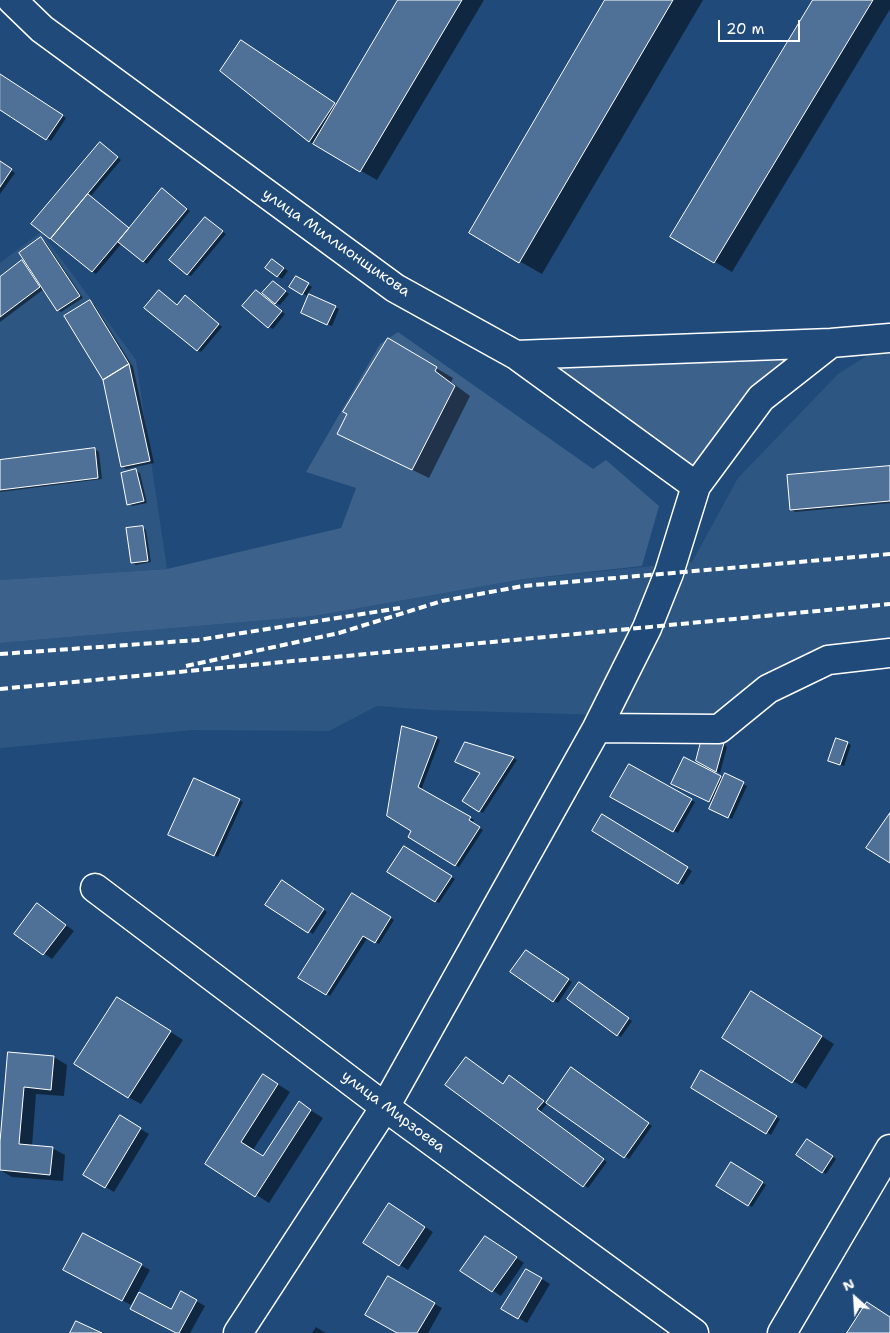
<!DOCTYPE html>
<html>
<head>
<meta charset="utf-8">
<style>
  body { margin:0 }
  #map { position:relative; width:890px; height:1333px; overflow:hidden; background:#1f4a7a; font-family:"Shantell Sans",sans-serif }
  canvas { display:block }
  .north { position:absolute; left:830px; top:1273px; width:50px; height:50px; -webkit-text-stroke:4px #1f4a7a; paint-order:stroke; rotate:334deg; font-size:14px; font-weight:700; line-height:20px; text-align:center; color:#fff }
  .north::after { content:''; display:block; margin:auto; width:18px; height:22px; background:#fff; clip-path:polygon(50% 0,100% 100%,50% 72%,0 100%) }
  .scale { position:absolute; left:718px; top:20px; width:82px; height:22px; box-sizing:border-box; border:2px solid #fff; border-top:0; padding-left:6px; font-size:15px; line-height:18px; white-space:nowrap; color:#fff; -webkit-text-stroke:4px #1f4a7a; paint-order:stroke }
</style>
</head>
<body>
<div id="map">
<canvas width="890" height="1333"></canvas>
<div class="north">N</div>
<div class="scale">20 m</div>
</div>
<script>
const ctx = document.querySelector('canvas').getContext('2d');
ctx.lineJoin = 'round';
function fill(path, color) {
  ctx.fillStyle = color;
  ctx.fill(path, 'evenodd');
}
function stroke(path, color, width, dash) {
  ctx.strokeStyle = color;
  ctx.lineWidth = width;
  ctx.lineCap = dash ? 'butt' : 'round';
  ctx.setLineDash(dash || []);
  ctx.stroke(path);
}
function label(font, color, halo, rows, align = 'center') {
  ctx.font = font + ' "Shantell Sans",sans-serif';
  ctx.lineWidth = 4.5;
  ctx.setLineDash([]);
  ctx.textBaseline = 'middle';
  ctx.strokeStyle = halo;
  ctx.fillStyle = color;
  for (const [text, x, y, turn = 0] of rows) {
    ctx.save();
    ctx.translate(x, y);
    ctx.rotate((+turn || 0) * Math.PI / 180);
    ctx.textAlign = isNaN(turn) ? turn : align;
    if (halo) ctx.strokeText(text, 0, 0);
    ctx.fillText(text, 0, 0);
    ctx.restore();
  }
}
fill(new Path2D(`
  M41 232 136 360 167 569 0 580V263Z
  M873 352H890V643L711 718 431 710 377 706 329 731 193 730 0 748V643L314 616 524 579 692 562 738 478 838 374Z`), '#2e5683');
fill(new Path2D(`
  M398 332 593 469 606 460 659 506 642 566 524 579 314 616 0 643V580L167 569 341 528 356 488 306 472 380 344Z
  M831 343 696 486 516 355Z`), '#3c618b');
fill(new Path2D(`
  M400 0H484L377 180 309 141 245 44 337 106Z
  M606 0H703L542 274 470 233Z
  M814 0H890V9L732 272 672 236Z
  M0 75 66 118 51 141 0 108Z
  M104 146 121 160 90 197 130 230 167 192 190 211 147 264 122 243 96 274 33 224Z
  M0 162 15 173 0 194Z
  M209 221 226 234 191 276 187 274Z
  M41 239 45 241 83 298 61 312 58 310 44 289 0 322V279L23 262 28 265Z
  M276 263 288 271 282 279 266 268Z
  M296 277 312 287 307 295 339 309 332 326 306 315 309 297 291 286Z
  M277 285 289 294 280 305 276 303Z
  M257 291 285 314 273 329 269 327Z
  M189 299 222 327 201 352 197 350 178 306Z
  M90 302 94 304 133 367 154 463 126 469 122 466Z
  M388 340 453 378 451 382 470 396 429 478 339 434Z
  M95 449 99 452 102 479 0 492V461Z
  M890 467V503L795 512 791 509Z
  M136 471 140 473 147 503 132 506 129 504Z
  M142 527 146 530 151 562 136 565 132 562Z
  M436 738 440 740 421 790 474 820 472 823 483 830 459 867 410 836 413 831 388 815Z
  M847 743 851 745 844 766 830 761Z
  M724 744 727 747 720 773 698 761Z
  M513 758 517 760 483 813 464 801Z
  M684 759 724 779 726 775 747 786 732 819 714 811 713 803 676 785Z
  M630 766 695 802 678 833 612 797Z
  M239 800 243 802 218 857 173 837Z
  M603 816 692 871 683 885 594 830Z
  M404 848 455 879 439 903 389 872Z
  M282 882 327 912 313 934 267 904Z
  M352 894 394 920 379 944 368 937 330 996 300 977Z
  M38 905 74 931 52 959 16 934Z
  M530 953 572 982 558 1003 554 1001Z
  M583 986 632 1021 621 1037 617 1034Z
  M764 1000 834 1044 806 1089 724 1038Z
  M131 1006 183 1040 141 1104 128 1097Z
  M9 1053 54 1057 67 1065 64 1096 36 1094 32 1146 52 1148 65 1155 63 1181 12 1177 0 1170Z
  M575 1071 652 1126 629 1159 548 1102Z
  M702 1072 780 1119 771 1135 692 1087Z
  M513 1079 547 1104 540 1112 607 1162 588 1188 447 1085H503Z
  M276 1083 290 1092 253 1150 264 1158 299 1103 323 1118 269 1203 207 1163Z
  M120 1117 149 1134 114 1192 85 1175Z
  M811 1143 836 1159 826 1174 822 1171Z
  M731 1164 766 1185 752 1207 718 1185Z
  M398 1209 433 1232 408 1270 364 1242Z
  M494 1242 524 1263 501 1296 462 1270Z
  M141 1265 150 1270 131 1305 73 1274Z
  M527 1270 550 1284 527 1323 503 1309Z
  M389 1278 442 1308 428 1333H399Z
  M182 1293 205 1306 190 1333H178L172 1311Z
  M316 1327 324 1332 326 1333H312Z`), '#0007');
const building = new Path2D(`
  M398 0H462L360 172 313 144Z
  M605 0H673L519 263 469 233Z
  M813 0H873L714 263 670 237Z
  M241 40 335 103 309 142 220 71Z
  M0 74 63 115 46 140 0 110Z
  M100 142 118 157 50 239 31 224Z
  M0 161 12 169 0 187Z
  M162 188 187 209 143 262 118 242Z
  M88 194 129 228 92 272 51 239Z
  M205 217 223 231 187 275 169 260Z
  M41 237 80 296 57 311 19 253Z
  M272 259 284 268 277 277 265 268Z
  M22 260 40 287 0 317V277Z
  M296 276 309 283 302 295 289 287Z
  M273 281 286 291 275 304 262 293Z
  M159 290 177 305 185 295 219 324 197 351 144 308Z
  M256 290 282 311 268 328 242 306Z
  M309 294 336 306 327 325 301 313Z
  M90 300 129 364 103 380 64 316Z
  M388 338 437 367 435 371 455 386 412 470 337 434 347 414 343 412Z
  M129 364 150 461 121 467 103 380Z
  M95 448 98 478 0 490V460Z
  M890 466V501L790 510 787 475Z
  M136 469 144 501 127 505 121 473Z
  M143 526 148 561 131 563 126 528Z
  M402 726 437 737 418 787 471 817 469 820 480 827 455 866 408 837 411 831 387 816Z
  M702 738 724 743 716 772 696 761Z
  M836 738 848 742 840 765 828 761Z
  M465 742 514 757 479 812 462 801 480 773 455 762Z
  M684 757 721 776 709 802 671 784Z
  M629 764 692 799 673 832 610 797Z
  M725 773 744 782 728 818 709 809Z
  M194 778 240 799 214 856 168 835Z
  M890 813V863L866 848Z
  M602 814 688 867 678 884 592 831Z
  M404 846 452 876 435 902 387 872Z
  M282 880 324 909 308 933 265 905Z
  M352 893 391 917 375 943 363 936 326 995 298 978Z
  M37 903 66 925 43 955 14 934Z
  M526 950 569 979 553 1002 510 972Z
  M579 982 629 1018 617 1036 567 999Z
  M751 991 822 1036 792 1083 722 1038Z
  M117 997 171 1031 128 1098 74 1064Z
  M8 1052 54 1056 51 1090 24 1087 19 1144 53 1147 50 1175 0 1170V1142Z
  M466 1057 503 1084 509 1075 544 1101 537 1109 604 1159 583 1187 445 1085Z
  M571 1067 649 1123 624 1158 546 1103Z
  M701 1070 777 1116 766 1134 691 1088Z
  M263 1074 278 1084 241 1142 263 1156 299 1101 311 1110 255 1197 205 1164Z
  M120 1115 141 1128 105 1188 83 1175Z
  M807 1139 833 1156 822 1173 796 1155Z
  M731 1162 763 1182 748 1206 716 1186Z
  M389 1203 425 1227 399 1266 363 1243Z
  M83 1233 142 1264 122 1301 63 1270Z
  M485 1236 517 1257 492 1292 460 1271Z
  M526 1269 542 1278 518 1319 501 1309Z
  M388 1276 435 1303 417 1333H397L365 1315Z
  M181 1291 197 1300 179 1333H176L130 1309 139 1292 171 1309Z
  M867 1302 890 1317V1333H847Z
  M76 1321 102 1333H70Z`);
fill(building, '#507197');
stroke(building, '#fff', 1);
const minor = new Path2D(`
  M12 0 42 29 395 288 516 355 696 486
  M516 355 831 343 890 338
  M597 728 719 729 768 689 828 660 890 653
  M95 888 385 1107 694 1333
  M238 1333 385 1107 597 728 647 628 669 573 696 486 761 398 831 343
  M782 1333 890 1149`);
stroke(minor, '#fff', 31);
stroke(minor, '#1f4a7a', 28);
stroke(new Path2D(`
  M0 654 198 640 400 608
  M186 666 339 633 442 601 523 586 890 554
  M0 689 890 604`), '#fff', 4, [8, 4]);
label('15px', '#fff', '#1f4a7a', [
  ["улица Миллионщикова",336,243,35],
  ["улица Мирзоева",393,1112,37]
]);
</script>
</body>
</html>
